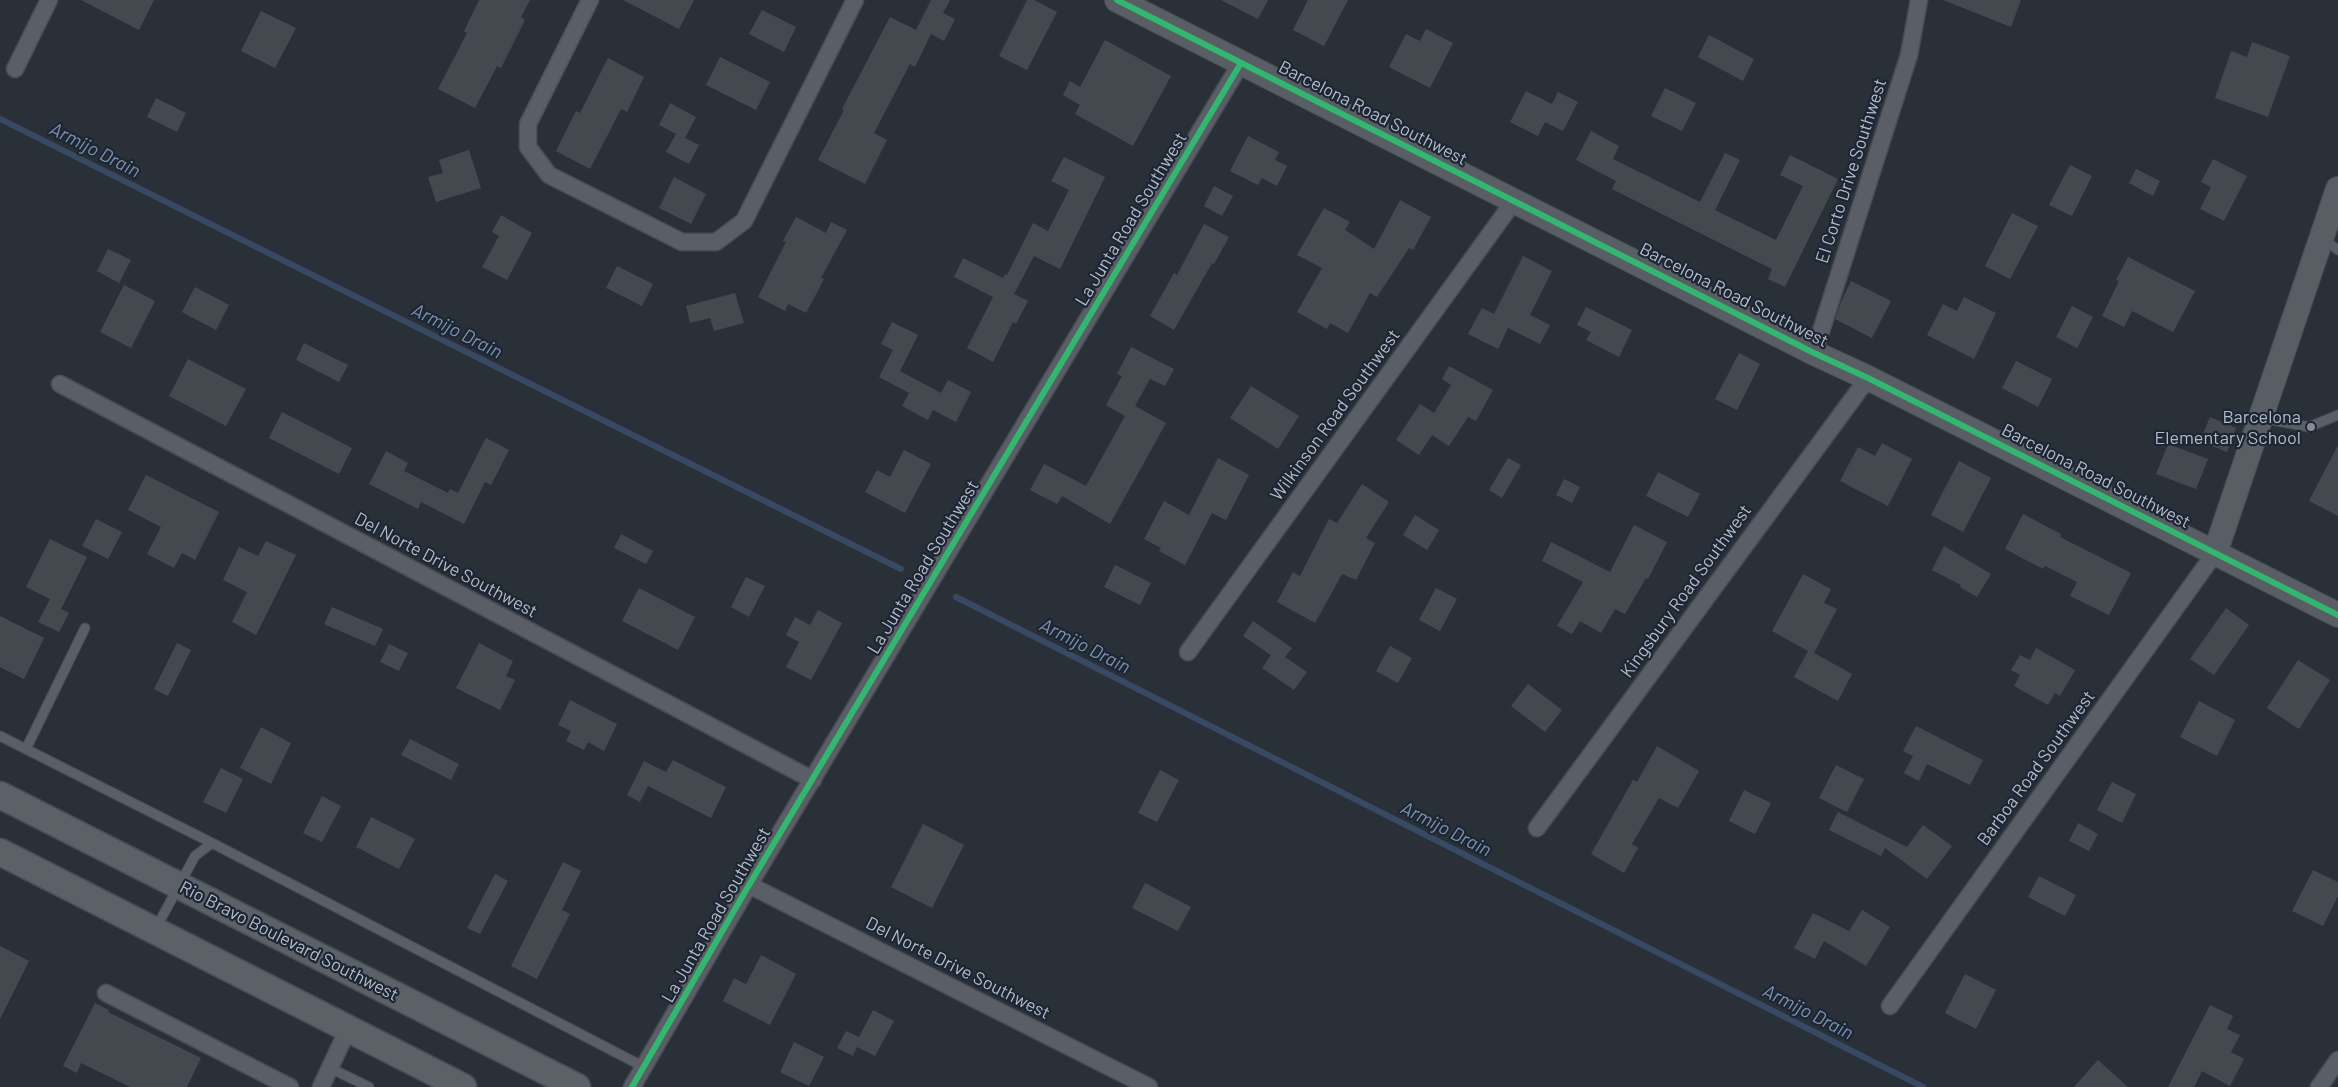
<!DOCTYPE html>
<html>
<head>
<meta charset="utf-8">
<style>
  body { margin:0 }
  canvas { display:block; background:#2a3038 }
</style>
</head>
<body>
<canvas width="2338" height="1087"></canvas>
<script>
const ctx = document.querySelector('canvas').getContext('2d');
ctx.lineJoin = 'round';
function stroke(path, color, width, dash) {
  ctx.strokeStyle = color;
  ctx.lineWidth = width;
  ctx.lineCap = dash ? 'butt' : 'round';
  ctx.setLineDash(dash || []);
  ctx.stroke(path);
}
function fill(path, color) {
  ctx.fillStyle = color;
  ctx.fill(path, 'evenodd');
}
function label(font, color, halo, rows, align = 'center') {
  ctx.font = font + ' Barlow,sans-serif';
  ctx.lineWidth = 4.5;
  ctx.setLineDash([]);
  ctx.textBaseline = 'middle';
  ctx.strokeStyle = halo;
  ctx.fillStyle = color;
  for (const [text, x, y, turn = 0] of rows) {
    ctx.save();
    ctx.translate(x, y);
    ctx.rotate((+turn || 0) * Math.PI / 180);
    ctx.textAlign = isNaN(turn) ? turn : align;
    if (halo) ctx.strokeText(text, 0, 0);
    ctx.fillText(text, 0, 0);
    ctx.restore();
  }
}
stroke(new Path2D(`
  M0 119 901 569
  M956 597 1923 1087`), '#384963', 6);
fill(new Path2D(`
  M81 0H154L139 30Z
  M479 0H530L521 17 525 20 501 68 497 66 475 108 438 89 467 33 464 31Z
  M623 0H694L679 29Z
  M931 0H950L943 13 955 19 944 41 931 34 915 67 910 64 874 133 887 140 865 184 818 160 844 110 842 109 890 17 916 30Z
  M1027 0H1034L1057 12 1027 70 999 56Z
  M1221 0H1268L1258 19Z
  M1308 0H1348L1324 46 1293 30Z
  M1943 0H2021L2011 27Z
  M762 10 796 27 784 52 749 34Z
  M261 11 296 28 275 68 241 51Z
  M1426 29 1453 43 1430 88 1389 67 1406 34 1420 41Z
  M1709 35 1754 59 1743 81 1698 57Z
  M1105 40 1171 76 1133 146 1075 114 1080 105 1063 95 1070 81 1080 87Z
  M2252 42 2290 56 2268 117 2215 98 2231 51 2247 57Z
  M720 57 770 82 756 110 706 85Z
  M608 58 644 77 627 112 621 109 590 169 556 151 576 111 580 113Z
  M1665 88 1696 103 1682 131 1651 116Z
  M1526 91 1552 104 1558 92 1578 102 1563 131 1545 122 1538 136 1510 122Z
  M156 98 186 113 177 132 147 117Z
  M670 103 696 117 685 138 699 145 689 164 666 152 676 134 659 125Z
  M1591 131 1619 146 1613 159 1700 202 1725 153 1740 160 1715 210 1776 240 1803 186 1780 175 1790 155 1838 179 1785 287 1768 279 1772 269 1612 189 1616 181 1576 160Z
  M1248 136 1279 152 1275 160 1287 166 1277 186 1262 178 1258 185 1230 171Z
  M469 150 481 188 436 202 428 177 443 173 439 160Z
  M1064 157 1105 177 1060 269 1034 256 1014 294 1028 301 1016 324 1013 322 993 362 967 348 993 297 954 277 963 258 1003 278 1005 274 1007 275 1033 223 1048 231 1069 190 1051 181Z
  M2213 159 2247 176 2224 221 2200 209 2211 187 2201 182Z
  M2070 165 2092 176 2072 216 2049 205Z
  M2136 169 2160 181 2153 196 2129 183Z
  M674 177 706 194 691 224 659 208Z
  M1214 186 1233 196 1222 216 1204 206Z
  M1400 200 1431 217 1413 250 1409 248 1377 297 1370 293 1348 333 1330 323 1327 329 1297 312 1322 268 1297 255 1324 208 1350 222 1345 230 1374 249Z
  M2012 213 2038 226 2010 279 1985 266Z
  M501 215 532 233 507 280 482 267 499 236 492 232Z
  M796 217 826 233 831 222 847 230 821 278 824 279 806 313 788 304 785 311 758 297 786 242 783 241Z
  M1204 224 1229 237 1214 264 1212 263 1174 330 1150 316 1174 273 1177 275Z
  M108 249 131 260 119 283 97 271Z
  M1523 256 1552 271 1530 315 1550 325 1540 344 1508 328 1498 349 1468 334 1482 308 1494 314Z
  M2128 257 2195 291 2173 332 2132 311 2124 327 2102 316 2119 281 2116 280Z
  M617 266 653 284 642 306 606 288Z
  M1851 281 1891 301 1872 338 1835 319 1841 302Z
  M124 285 155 301 131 348 100 332Z
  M195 287 229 305 216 330 182 312Z
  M735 293 744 323 714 331 710 318 690 323 686 306Z
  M1964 297 1996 313 1974 359 1927 335 1943 304 1957 311Z
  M2072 306 2093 317 2077 348 2056 337Z
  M1586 307 1632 330 1619 357 1586 340 1591 332 1577 325Z
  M892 322 918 335 900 371 941 393 948 380 971 392 956 422 933 410 928 420 902 406 909 393 879 377 893 350 881 344Z
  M304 343 348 365 339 382 296 360Z
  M1131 347 1174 369 1165 386 1150 379 1135 406 1166 423 1110 524 1062 496 1057 504 1030 490 1044 464 1086 486 1125 416 1106 405 1122 376 1117 374Z
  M1739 353 1760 364 1737 410 1715 399Z
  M188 359 246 389 226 426 169 396Z
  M2016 361 2052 379 2038 407 2002 388Z
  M1449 366 1493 390 1476 421 1468 417 1449 446 1432 435 1419 455 1396 440 1420 404 1434 413 1451 385 1442 379Z
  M1251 386 1299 416 1278 449 1230 418Z
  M282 412 352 448 339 474 269 438Z
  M2210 417 2236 428 2227 452 2200 441Z
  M486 438 509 450 491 485 485 482 464 524 421 502 418 509 369 484 386 451 408 463 404 471 448 493 450 489 458 493Z
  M1882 443 1912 459 1888 506 1840 481 1858 447 1875 456Z
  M2168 444 2208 459 2196 489 2156 474Z
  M2338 445V516L2309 501Z
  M904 450 931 464 905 513 865 492 877 470 890 477Z
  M1218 458 1249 475 1226 520 1212 513 1185 565 1159 551 1161 548 1144 539 1164 501 1189 515Z
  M1508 458 1521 465 1502 498 1489 490Z
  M1959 461 1991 478 1963 532 1931 515Z
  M1658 472 1700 494 1688 517 1646 496Z
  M146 475 219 512 195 560 182 553 174 568 147 554 161 527 128 510Z
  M1564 479 1580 487 1572 503 1556 495Z
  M1362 484 1389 502 1366 538 1375 543 1356 580 1342 574 1315 623 1277 602 1293 572 1300 576 1329 519 1337 523Z
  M2023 514 2061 534 2060 537 2131 573 2109 615 2070 596 2077 582 2045 566 2043 569 2005 549Z
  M1415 515 1439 530 1427 550 1403 535Z
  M96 519 122 532 108 559 82 546Z
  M1634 525 1667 542 1648 579 1646 578 1625 614 1615 609 1601 633 1580 621 1572 634 1557 626 1583 582 1542 561 1551 542 1610 572Z
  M621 534 653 551 646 564 614 548Z
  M50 539 87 557 61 609 69 613 59 632 38 622 50 599 26 587Z
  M266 541 296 555 256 635 232 622 247 592 223 580 239 547 258 556Z
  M1944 546 1991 574 1977 597 1960 587 1961 585 1932 570Z
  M1115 565 1151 583 1140 605 1104 587Z
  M1803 574 1831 589 1824 603 1837 609 1814 653 1852 674 1838 701 1794 677 1808 651 1772 631Z
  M746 577 765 586 749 617 731 607Z
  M639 588 695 617 678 650 622 621Z
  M1436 588 1457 599 1440 631 1419 620Z
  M332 607 383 629 375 646 324 624Z
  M2226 608 2249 625 2214 675 2190 659Z
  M818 610 842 623 811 680 786 667 799 642 786 635 795 617 810 625Z
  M0 616 44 638 24 679 0 667Z
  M1253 621 1292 648 1285 657 1307 672 1294 690 1262 668 1271 655 1243 636Z
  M177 643 191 650 168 696 154 689Z
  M479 643 513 661 506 676 515 680 500 710 456 688Z
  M389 644 408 653 399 671 380 662Z
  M1390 646 1412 658 1398 683 1376 671Z
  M2036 648 2075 670 2060 696 2055 693 2048 705 2014 686 2020 675 2011 670 2020 655 2030 660Z
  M2298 660 2330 680 2299 729 2267 708Z
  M1528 684 1562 710 1545 732 1511 706Z
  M570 700 617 724 604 751 588 742 584 750 566 741 571 731 558 725Z
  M2199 701 2235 720 2217 756 2180 737Z
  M1916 726 1983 760 1970 785 1927 764 1919 781 1904 773 1913 756 1903 751Z
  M261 727 291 743 271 784 240 768Z
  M410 739 459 764 451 780 401 755Z
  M1657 746 1699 771 1678 808 1659 798 1632 844 1638 848 1624 873 1591 854 1633 780 1637 782Z
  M673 760 726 787 711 818 648 786 640 802 627 795 644 761 666 772Z
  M1836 765 1864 779 1847 812 1819 798Z
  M221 768 243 779 226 813 203 802Z
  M1160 770 1179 780 1157 822 1138 813Z
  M2112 782 2136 794 2122 823 2097 810Z
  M1744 790 1771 803 1755 834 1729 821Z
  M322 796 341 806 322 842 303 833Z
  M1838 812 1907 847 1923 825 1952 846 1927 879 1885 848 1881 856 1829 830Z
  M371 817 415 839 399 869 356 847Z
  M2078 823 2098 834 2089 851 2069 841Z
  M923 824 964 845 932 908 891 887Z
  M563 862 581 871 562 910 570 914 537 979 511 966Z
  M2313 870 2338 882V896L2323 926 2292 911Z
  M495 874 508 881 480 934 467 928Z
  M2039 876 2076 895 2065 916 2028 897Z
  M1145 883 1191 907 1178 931 1132 908Z
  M1862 910 1890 927 1866 966 1824 941 1815 959 1794 948 1813 913 1849 931Z
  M0 946 29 961 0 1019Z
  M761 955 796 974 770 1025 723 1001 734 978 746 984Z
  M1965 974 1996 990 1976 1029 1945 1013Z
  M95 1003 109 1010 108 1012 201 1058 187 1087H130L81 1063 77 1073 63 1066Z
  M2210 1005 2233 1016 2227 1029 2240 1035 2231 1052 2244 1059 2230 1086 2202 1071 2194 1087H2168Z
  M873 1010 894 1021 875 1056 857 1047 853 1056 837 1048 846 1031 859 1037Z
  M794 1042 824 1057 809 1086 780 1072Z
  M2098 1060 2128 1087H2074Z`), '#444950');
const lane = new Path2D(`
  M2322 238 2338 250
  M2261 418 2309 427 2338 415
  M0 736 212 843
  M26 749 85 628
  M156 928 195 856 212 843 644 1067
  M330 1068 369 1087`);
const street = new Path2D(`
  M590 0 528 124V147L549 175 682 242H716L744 221 855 0
  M15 69 49 0
  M1814 353 1909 55 1919 0
  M60 384 813 780
  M1188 652 1514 201
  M1537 828 1868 378
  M749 885 1149 1087
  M106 993 290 1087
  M1890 1006 2215 553
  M321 1087 348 1029
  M632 1087 749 885 1241 63
  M2319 1087 2338 1060`);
const secondary = new Path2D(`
  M1117 0 1814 353 1868 378 2338 615
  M2215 553 2338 189`);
const primary = new Path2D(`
  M0 795 577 1087
  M0 852 463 1087`);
stroke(lane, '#484c53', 11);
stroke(street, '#484c53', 19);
stroke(secondary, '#484c53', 26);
stroke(primary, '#484c55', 29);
stroke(lane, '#5a5e66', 9);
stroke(street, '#5a5e66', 16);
stroke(secondary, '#595d64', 24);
stroke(primary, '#5c6168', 26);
stroke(new Path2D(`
  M1117 0 1814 353 1868 378 2338 615
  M632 1087 749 885 1241 63`), '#33b770', 6);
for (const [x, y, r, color] of [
  [2311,427,5,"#848b96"]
]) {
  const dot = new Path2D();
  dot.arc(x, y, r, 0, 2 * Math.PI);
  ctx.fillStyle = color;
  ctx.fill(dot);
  stroke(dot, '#1d2633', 2);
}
label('18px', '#b4bcc9', '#1d2633', [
  ["Barcelona Road Southwest",1373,113,27],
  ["El Corto Drive Southwest",1851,171,-72],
  ["La Junta Road Southwest",1131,219,-59],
  ["Barcelona Road Southwest",1734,295,27],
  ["Wilkinson Road Southwest",1335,415,-54],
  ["Barcelona Road Southwest",2096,476,27],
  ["Del Norte Drive Southwest",446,565,28],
  ["La Junta Road Southwest",923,567,-59],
  ["Kingsbury Road Southwest",1686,591,-54],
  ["Barboa Road Southwest",2036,768,-54],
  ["La Junta Road Southwest",716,915,-60],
  ["Rio Bravo Boulevard Southwest",289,941,27],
  ["Del Norte Drive Southwest",958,968,27]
]);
label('18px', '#b4bcc9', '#1d2633', [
  ["Barcelona",2301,417],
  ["Elementary School",2301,438]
], 'right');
label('italic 19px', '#7c92b1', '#1d2633', [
  ["Armijo Drain",95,150,27],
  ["Armijo Drain",457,331,27],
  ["Armijo Drain",1085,646,27],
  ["Armijo Drain",1446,829,27],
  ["Armijo Drain",1808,1012,27]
]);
</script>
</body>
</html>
